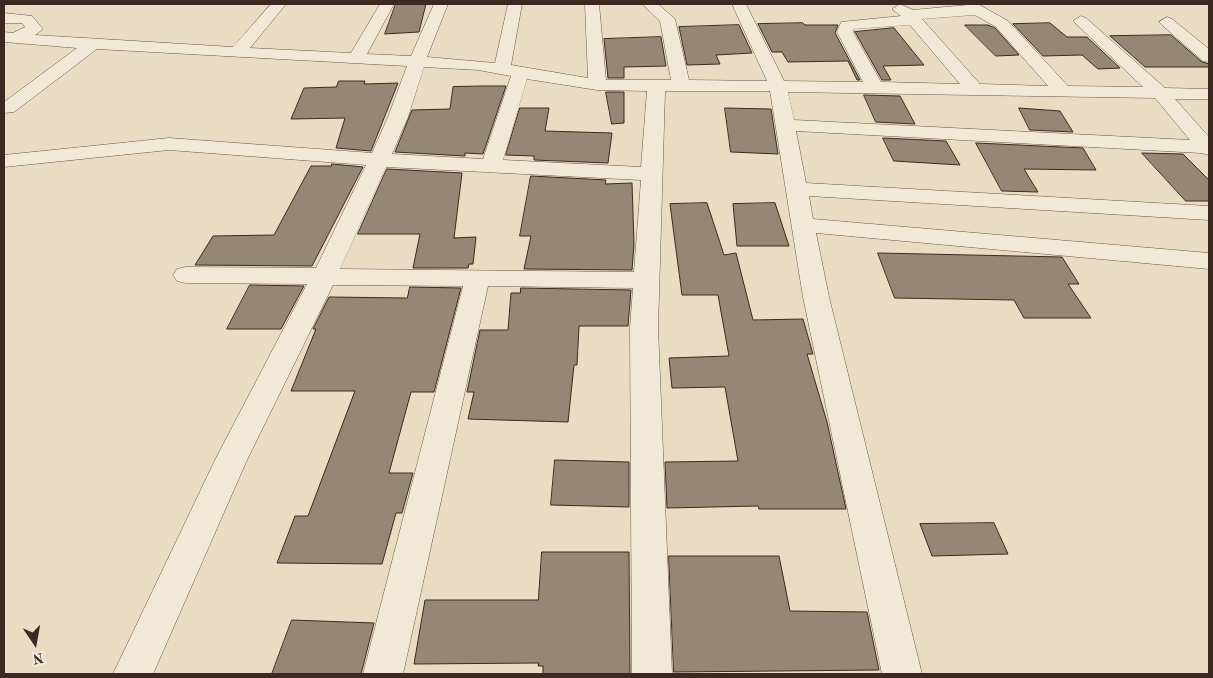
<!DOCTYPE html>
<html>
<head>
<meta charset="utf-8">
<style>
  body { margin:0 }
  #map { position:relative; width:1213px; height:678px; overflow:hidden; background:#eadcc3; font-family:"Old Standard TT",serif }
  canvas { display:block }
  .frame { position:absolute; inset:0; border:5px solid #3c2922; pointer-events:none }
  .north { position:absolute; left:10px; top:618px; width:50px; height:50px; -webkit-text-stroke:4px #f1e8d8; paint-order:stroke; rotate:168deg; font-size:14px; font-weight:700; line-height:20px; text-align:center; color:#3c2922 }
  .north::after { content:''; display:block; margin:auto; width:18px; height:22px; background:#3c2922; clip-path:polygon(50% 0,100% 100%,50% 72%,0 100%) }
</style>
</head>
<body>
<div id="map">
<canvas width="1213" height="678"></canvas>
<div class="frame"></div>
<div class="north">N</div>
</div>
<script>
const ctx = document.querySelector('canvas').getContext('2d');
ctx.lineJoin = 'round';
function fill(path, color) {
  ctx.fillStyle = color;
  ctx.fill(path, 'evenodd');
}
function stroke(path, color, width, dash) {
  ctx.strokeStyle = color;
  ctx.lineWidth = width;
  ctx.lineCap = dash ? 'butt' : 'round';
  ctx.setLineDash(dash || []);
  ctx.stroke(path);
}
const building = new Path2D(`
  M396 4H426L419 32 385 34Z
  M803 23 805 25H838L835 33 860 80H857L848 61 788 62 782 52H772L758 24Z
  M1050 23 1067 37H1087L1120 68 1098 69 1082 55 1043 56 1013 24Z
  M739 25 752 53 716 55 720 64 687 65 679 27Z
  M965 25H988L995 28 1019 55 996 56Z
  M894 28 924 65 883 66 891 80H882L855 32Z
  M1171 35 1202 62 1209 64V67H1145L1110 36Z
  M661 37 666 66 624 67V78H608L604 39Z
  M339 81H365L364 84 398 83 371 151 336 148 345 118 291 119 304 88 336 87Z
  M479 86H506L483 154 465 153V156L395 152 412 110 450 109 453 87Z
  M606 92H624V123L612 124Z
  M864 95 900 96 915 124 876 122Z
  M520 108H549L545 131 612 133 608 163 534 160V156L506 155Z
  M725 108 771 109 778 154 731 152Z
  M1019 108 1060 111 1073 132 1030 130Z
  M883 138 946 141 960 165 894 161Z
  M976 143 1083 148 1096 170 1024 169 1038 192 1002 191Z
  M1142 153 1183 154 1209 180V201H1186Z
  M332 164 363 167 312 266 195 265 213 236 274 235 311 166H331Z
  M387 169 462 173 454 238 476 237 473 264H469L468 268H413L420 234H358Z
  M531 176 606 180 605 184 632 183 634 244 632 270 524 269 531 236H520Z
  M707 203 724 255 736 253 753 320 803 319 813 354H807L827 422 846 509H759L758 506 667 508 665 462 738 461 725 387 672 388 669 358 729 356 718 295H682L670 204Z
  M775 203 789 246H737L733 204Z
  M878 253 1062 257 1079 284H1068L1091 318H1024L1014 300 895 298Z
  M250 285 304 286 281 329H227Z
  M410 287 461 288 434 392H411L389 473H413L402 513H396L382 564 277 563 295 516H308L355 391H291L316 329H313L329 297 407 298Z
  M521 288 631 290 628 326H579L577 365H574L568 422 468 419 474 392H467L480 330H508L511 293H520Z
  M555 460 629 462V507L551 505Z
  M994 523 1008 554 932 556 920 524Z
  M542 552H629L630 674H543V666H538L539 663 414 664 425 600H538Z
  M669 556H779L790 611 867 612 879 670 674 672Z
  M292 620 374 623 361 674H272Z`);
fill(building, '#968676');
stroke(building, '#3c2922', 1);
const minor = new Path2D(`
  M271 4H286L250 48 351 53 380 4H394L367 54 411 56 434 4H448L427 57 495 63 508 4H522L511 65 588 78 585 4H599L606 80H671L660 21 642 4H658L675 19 689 80 767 81 732 4H746L784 81 863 82 837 32 841 22 901 16 892 9 900 4 913 10 978 4 1008 21 1068 86 1143 87 1073 21 1081 16 1086 18 1165 88 1209 89V99H1175L1209 137V155L1201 153 796 131 806 183 1209 206V220L809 196 813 219 1209 253V269L816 233 829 297 922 674H882L803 297 770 91H665L658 328 672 674H632L630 328 633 288 488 286 403 674H363L463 286 333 285 247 460 153 674H113L215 460 307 284 186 283 177 281 173 275 177 269 186 267 316 268 366 165 169 150 4 167V155L169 138 372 153 388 117 407 66 97 49 14 112 4 113V102L77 48 4 42V32L13 33 25 27 22 23H4V13L32 16 43 29 35 35 233 47ZM975 15 996 27 1048 86 980 84 922 19ZM910 25 960 84 881 82 853 32 854 29ZM424 67 478 70 511 76 483 159 392 154 408 117ZM527 79 597 90 647 91 641 167 503 160ZM788 92 1155 98 1190 140 794 120ZM386 167 641 180 634 272 340 269Z
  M1167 17 1172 19 1209 49V62L1203 61 1162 25 1159 22Z`);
stroke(minor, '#68564a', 1);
fill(minor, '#f1e8d8');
</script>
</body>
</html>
